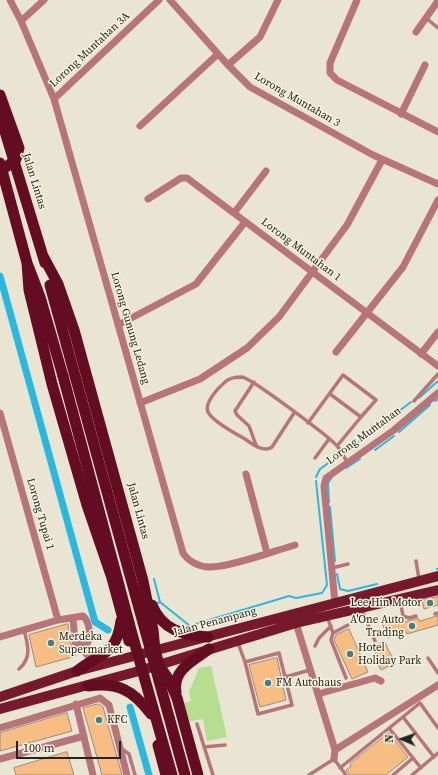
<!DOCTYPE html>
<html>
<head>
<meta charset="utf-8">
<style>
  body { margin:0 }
  #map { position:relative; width:438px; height:775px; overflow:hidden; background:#eae4d3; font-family:"Source Serif 4",serif }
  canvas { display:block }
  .north { position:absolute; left:382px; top:719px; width:40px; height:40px; -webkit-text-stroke:3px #f7f1e0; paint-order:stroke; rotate:272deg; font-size:11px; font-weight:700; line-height:16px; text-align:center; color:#26231d }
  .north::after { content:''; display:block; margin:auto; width:14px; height:18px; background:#26231d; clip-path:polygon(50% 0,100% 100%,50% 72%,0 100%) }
  .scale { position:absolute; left:16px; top:741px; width:105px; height:18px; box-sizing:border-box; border:2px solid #26231d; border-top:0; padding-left:5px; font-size:12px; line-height:14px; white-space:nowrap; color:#26231d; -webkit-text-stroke:3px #f7f1e0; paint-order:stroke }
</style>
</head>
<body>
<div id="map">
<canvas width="438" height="775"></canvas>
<div class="north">N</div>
<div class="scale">100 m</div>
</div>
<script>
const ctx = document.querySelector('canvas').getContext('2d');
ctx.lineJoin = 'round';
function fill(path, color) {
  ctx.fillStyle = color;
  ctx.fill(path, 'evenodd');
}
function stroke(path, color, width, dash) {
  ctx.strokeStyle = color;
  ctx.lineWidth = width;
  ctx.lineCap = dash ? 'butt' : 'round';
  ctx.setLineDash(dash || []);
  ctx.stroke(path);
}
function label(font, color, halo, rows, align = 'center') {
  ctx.font = font + ' "Source Serif 4",serif';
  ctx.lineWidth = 3;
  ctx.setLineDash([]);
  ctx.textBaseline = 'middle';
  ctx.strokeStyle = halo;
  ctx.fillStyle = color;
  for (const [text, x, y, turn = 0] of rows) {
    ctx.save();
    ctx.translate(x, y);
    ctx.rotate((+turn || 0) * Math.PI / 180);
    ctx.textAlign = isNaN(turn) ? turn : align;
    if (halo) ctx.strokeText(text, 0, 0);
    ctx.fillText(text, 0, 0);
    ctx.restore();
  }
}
fill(new Path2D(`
  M211 666 227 737 207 741 203 719 187 722 183 703 191 701 189 692 199 668Z`), '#b5de8f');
stroke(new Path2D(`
  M419 398 438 381
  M435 401 438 399
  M399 432 430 405
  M375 450 394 436
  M347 451 411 402
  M346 468 360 459
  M316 477 320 469 337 457
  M329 502 328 483 332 477
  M330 507 335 561
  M437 569H438
  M337 574 340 589 348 591 377 584
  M154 579 160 602
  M156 604 160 602 190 626
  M196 624 289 596 296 598 322 593 327 585 316 481`), '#29b8e0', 2);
stroke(new Path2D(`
  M0 276 95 622 108 630
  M130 707 149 775`), '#29b8e0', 7);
const building = new Path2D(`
  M438 597V605L424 609 422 600Z
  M438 616V625L407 634 404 630 388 638 382 623 395 617 398 624 418 618 419 621Z
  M68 624 70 643 74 649 76 656 36 667 29 635Z
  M349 629 368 672 352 679 334 640 336 635Z
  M384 641 395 663 381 670 373 655 376 653 372 648Z
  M277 658 286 700 260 707 249 665Z
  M99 704 103 707 122 775H102L83 708Z
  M67 713 72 731 0 751V733Z
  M389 733 408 757 386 775H350L346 770 351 766 350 764Z
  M67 752 74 775H16L14 768Z`);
fill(building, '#f8bd83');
stroke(building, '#998c80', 1);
stroke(new Path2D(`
  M426 18 438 28
  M254 382 235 411 237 415 249 426 256 445
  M330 394 361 417 337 446
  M414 401 438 374
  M294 413 272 447C264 453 252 444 245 439 236 434 212 421 208 412 204 403 218 388 225 382 229 378 237 377 242 377 251 378 330 437 338 447 342 451 344 457 347 462
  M308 423 343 375 376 400 361 417
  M315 458 329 439
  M416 561 419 579
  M332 568 348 564
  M400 600 403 616 409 618 416 616
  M362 610 375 641
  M435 614 438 613
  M327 616 333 633 331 640 346 678
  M333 633 348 625
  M238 643 245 662 279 653 292 705 258 714 245 662
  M315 646 319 638 331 626
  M428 658 438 673
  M19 669C32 658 28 645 24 630
  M285 677 310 670
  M403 717 434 757
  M197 724 213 775
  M389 728 421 768
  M204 747 225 745
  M122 749 129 754 135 775
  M340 768 420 703 438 728
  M309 775 334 759 346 775
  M393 775 413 758
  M412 775 438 753`), '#b7757a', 3.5);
stroke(new Path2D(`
  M10 0 21 21 54 99 183 553C188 561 199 567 209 567 228 568 274 551 295 545
  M170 0 228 65 250 87 373 155 438 184
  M357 0 330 63V73L337 80 438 132
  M21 21 44 0
  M416 32 438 1
  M228 65 260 37 278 0
  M54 99 159 0
  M401 114 425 65
  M140 126 218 54
  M148 199 181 178H187L438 366
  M234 213 266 171
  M118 325 196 284 245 222
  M336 352 403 267 438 200
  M421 354 438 332
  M140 403 200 379 247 348 279 317 347 225 382 160
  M0 413 58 620
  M246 474 267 553
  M335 603 324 486 326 478 394 430 438 393
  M73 618 75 642 93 661
  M296 623 335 750 334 759
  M0 637 58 620 83 616C89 621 92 636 87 644L75 642
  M318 694 375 678 381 681
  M76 704 93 775
  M0 728 100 698 109 705 127 775
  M335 750 438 685
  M0 759 84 736`), '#b7757a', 7);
stroke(new Path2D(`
  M0 697 77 671 438 576
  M0 709 139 671 296 623 438 590`), '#76192c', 10);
stroke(new Path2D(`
  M0 115 45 263
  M0 163 27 263 40 297 63 376
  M43 256 58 284 74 330 143 581 153 630 155 650 159 665 169 680 177 698 198 775
  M27 263 29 290 52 384 87 505 112 578 129 641
  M152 605C162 630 183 635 208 637
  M77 671C101 652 116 656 121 621
  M88 686C118 682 133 690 151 714
  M176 692C172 670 194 660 209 649
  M158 745 166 775`), '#640d22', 11);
stroke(new Path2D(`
  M0 95 19 148 16 159 9 165 3 169 0 168
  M50 285 185 775
  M63 376 132 634 172 775`), '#640d22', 11);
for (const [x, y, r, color] of [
  [430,603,4,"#3b828c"],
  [412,626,4,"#3b828c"],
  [51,643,4,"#3b828c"],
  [350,654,4,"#3b828c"],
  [268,683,4,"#3b828c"],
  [99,720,4,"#3b828c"]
]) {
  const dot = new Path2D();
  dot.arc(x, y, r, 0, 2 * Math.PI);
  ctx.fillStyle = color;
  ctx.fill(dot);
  stroke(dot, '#f7f1e0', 1.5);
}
label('11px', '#26231d', '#f7f1e0', [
  ["Lorong Muntahan 3A",90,50,-43],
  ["Lorong Muntahan 3",297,100,30],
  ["Jalan Lintas",34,181,73],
  ["Lorong Muntahan 1",301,250,37],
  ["Lorong Gunung Ledang",130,328,74],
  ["Lorong Muntahan",364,436,-36],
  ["Jalan Lintas",138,511,75],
  ["Lorong Tupai 1",40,514,74],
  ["Jalan Penampang",215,622,-15]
]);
label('11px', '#26231d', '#f7f1e0', [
  ["Lee Hin Motor",422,603,"right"],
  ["A'One Auto",404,620,"right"],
  ["Trading",404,633,"right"],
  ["Merdeka",59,637],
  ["Supermarket",59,650],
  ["Hotel",358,648],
  ["Holiday Park",358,661],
  ["FM Autohaus",276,683],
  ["KFC",107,720]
], 'left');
</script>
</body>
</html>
